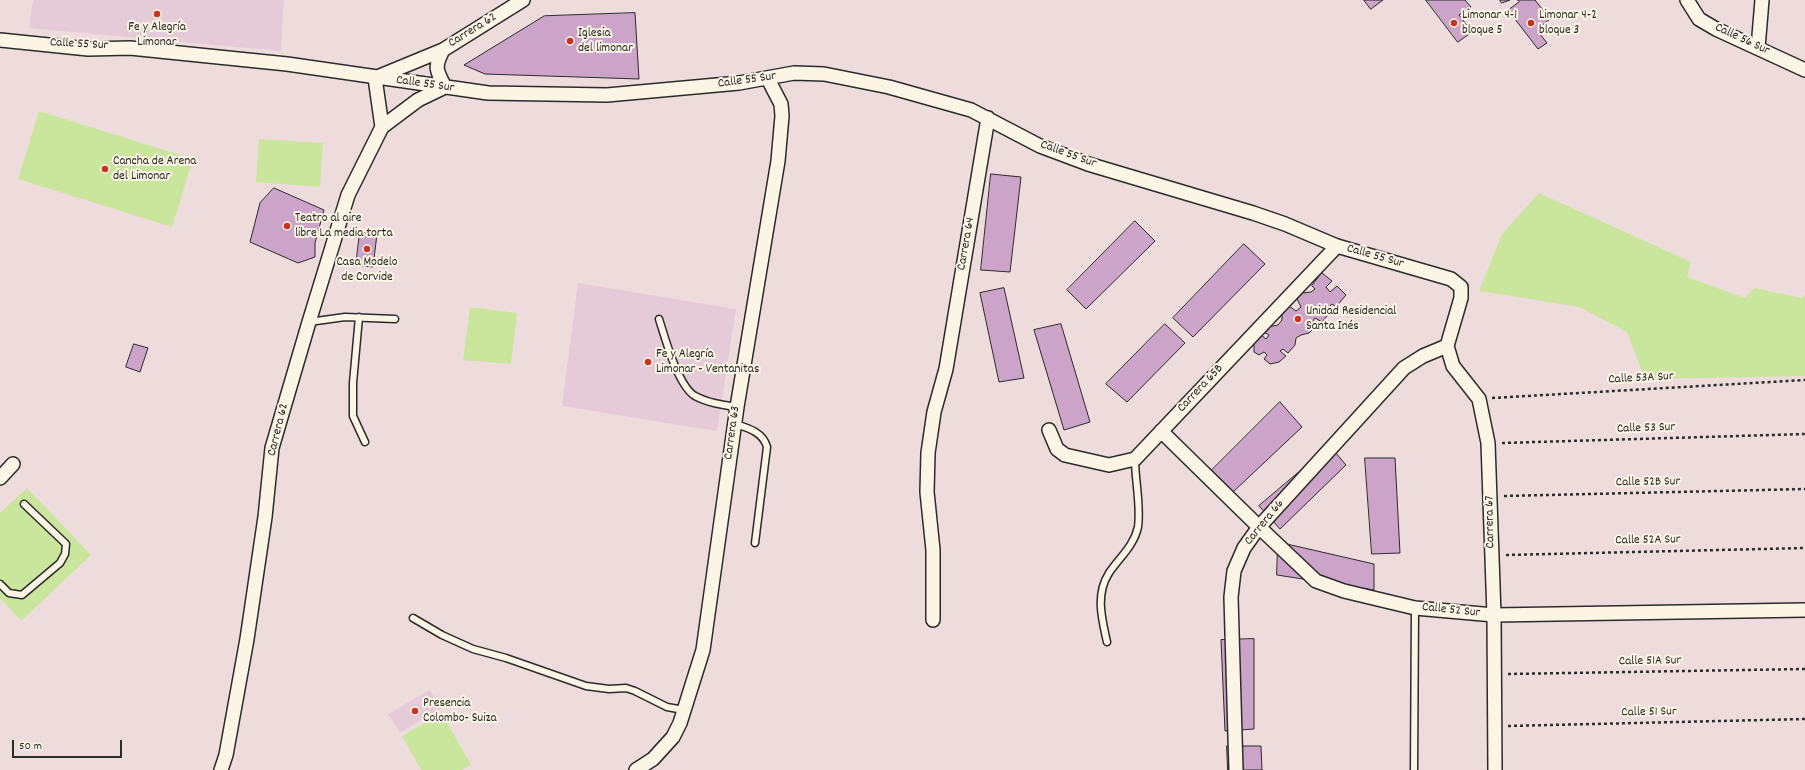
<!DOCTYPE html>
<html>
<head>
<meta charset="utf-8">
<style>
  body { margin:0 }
  #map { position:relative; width:1805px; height:770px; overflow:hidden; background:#eedcdd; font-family:Dekko,sans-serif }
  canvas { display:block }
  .scale { position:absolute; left:12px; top:740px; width:110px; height:18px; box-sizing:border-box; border:2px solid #2b2b2b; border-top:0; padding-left:5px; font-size:12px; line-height:14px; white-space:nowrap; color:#2b2b2b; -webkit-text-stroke:3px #fcf5e5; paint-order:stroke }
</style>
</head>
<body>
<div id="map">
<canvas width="1805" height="770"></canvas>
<div class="scale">50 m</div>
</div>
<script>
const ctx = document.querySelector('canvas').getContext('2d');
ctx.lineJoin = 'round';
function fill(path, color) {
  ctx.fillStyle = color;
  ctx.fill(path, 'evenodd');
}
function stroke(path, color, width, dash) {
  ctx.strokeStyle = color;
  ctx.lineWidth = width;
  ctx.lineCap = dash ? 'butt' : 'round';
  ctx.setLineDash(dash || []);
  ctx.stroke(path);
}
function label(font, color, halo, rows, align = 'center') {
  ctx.font = font + ' Dekko,sans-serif';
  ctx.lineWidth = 4;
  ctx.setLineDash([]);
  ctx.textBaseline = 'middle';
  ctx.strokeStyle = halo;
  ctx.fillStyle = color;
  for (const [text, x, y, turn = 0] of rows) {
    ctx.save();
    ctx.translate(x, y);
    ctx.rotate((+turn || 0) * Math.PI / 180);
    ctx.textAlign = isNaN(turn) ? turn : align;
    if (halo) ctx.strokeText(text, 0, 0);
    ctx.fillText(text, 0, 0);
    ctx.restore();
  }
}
fill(new Path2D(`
  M33 0H284L281 51 29 28Z
  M578 283 736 309 717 431 562 406Z
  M430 690 441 708 400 733 388 714Z`), '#e4cbd7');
fill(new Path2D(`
  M39 111 193 159 172 227 18 179Z
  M259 139 323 143 320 187 256 182Z
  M1539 193 1691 262 1687 277 1745 298 1754 288 1802 298 1805 295V376L1645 379 1627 332 1579 307 1479 291 1502 234Z
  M470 307 517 313 511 364 463 360Z
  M27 488 91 555 21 621 0 598V513Z
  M442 713 471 765 462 770H421L402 736Z`), '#cae69d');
const building = new Path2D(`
  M1364 0H1383L1371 9Z
  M1426 0H1465L1471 7 1459 15 1472 32 1458 42Z
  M1500 0H1510L1502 3Z
  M1518 0H1535L1550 19 1540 27 1543 31 1540 34 1547 43 1538 49 1508 10 1519 2Z
  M635 13 639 79 485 74 464 65 544 16Z
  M991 174 1021 177 1010 272 981 270Z
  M274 188 324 210 315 243V257L298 263 250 242 260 203Z
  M1135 221 1155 241 1086 309 1067 290Z
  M360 232 377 234 373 267 356 265Z
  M1244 244 1265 264 1193 337 1173 318Z
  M1322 273 1332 281 1326 287 1330 292 1337 286 1346 295 1336 307 1332 304 1329 307 1327 316 1322 322 1315 318 1310 325 1314 328 1309 333 1301 335 1296 338 1295 345 1288 353 1283 349 1280 351 1286 356 1279 362 1270 364 1264 359 1267 355 1264 352 1259 355 1254 352V341L1261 335 1266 339 1269 335 1264 332 1268 327 1278 325 1282 320V314L1289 306 1296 311 1301 307 1297 299 1302 293 1311 292 1315 289 1312 286Z
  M1004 288 1024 378 999 382 980 293Z
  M1061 324 1090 422 1064 430 1034 330Z
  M1165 324 1185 343 1127 402 1106 384Z
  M134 344 148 348 140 372 126 367Z
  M1280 402 1302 427 1233 492 1210 472Z
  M1330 446 1346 465 1280 529 1259 506Z
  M1365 458H1395L1400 553 1372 554Z
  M1278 542 1374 564V590L1277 575Z
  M1254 639V729L1225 731 1221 640Z
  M1227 746H1261L1262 770H1228Z`);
fill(building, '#cca3c9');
stroke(building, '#2b2b2b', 1);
const service = new Path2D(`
  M359 317 353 383V416L365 442
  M659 319C665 338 678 386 695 396 708 403 723 405 737 407
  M309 322 345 317 395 319
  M735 424C748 428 763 432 767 447L755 543
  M0 584 9 593 22 595 60 563 65 554 66 544 24 504
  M413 618 442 635 473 649 506 658 586 686 609 689 626 688 635 691 667 707 684 710
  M1107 642C1102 619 1095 595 1109 573 1119 558 1134 546 1138 527 1141 505 1135 481 1135 459
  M1414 770 1415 608`);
const minor = new Path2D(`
  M1687 0 1699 19 1716 29 1805 70
  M0 40 88 49 130 48 287 64 488 93 607 95 739 83 794 73 824 74 889 87 971 110 1040 146 1088 164 1253 213 1285 224 1337 246 1451 279 1461 287V298L1447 346 1453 366 1479 399 1488 443 1494 615 1495 770
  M1758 48 1762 0
  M382 127 375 78 443 50 523 0
  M1049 430 1057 449 1065 455 1109 465 1135 459 1337 246
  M1161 431 1259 527 1316 581 1344 591 1415 608 1494 615 1805 610
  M0 478 13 464
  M933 620V550L927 492 928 453 934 412 946 369 988 118
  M221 770 226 755 247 639 265 517 272 448 309 322 348 195 382 127 418 100 445 87C436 70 434 67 443 50
  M636 770 653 759 673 737 680 723 703 650 737 407 778 161 782 116 781 104 768 79
  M1236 770 1231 597 1234 571 1244 548 1259 527 1404 368 1423 356 1447 346`);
stroke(service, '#2b2b2b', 9);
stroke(minor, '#2b2b2b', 16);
stroke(new Path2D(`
  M1492 398 1805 380
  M1502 443 1805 434
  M1504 496 1805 489
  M1506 555 1805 548
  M1508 674 1805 669
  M1508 726 1805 719`), '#2b2b2b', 2.5, [3, 3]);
stroke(service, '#fcf5e5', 6);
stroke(minor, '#fcf5e5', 13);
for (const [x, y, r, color] of [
  [157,14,4,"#c8321e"],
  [1454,23,4,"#c8321e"],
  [1531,23,4,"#c8321e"],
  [570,41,4,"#c8321e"],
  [105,169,4,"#c8321e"],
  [287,226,4,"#c8321e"],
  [367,249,4,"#c8321e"],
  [1298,319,4,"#c8321e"],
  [648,362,4,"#c8321e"],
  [415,711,4,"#c8321e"]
]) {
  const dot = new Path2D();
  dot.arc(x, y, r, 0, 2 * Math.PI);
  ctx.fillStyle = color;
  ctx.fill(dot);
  stroke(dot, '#fcf5e5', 1.5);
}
label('13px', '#2b2b2b', '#fcf5e5', [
  ["Limonar 4-1",1462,16],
  ["bloque 5",1462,31],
  ["Limonar 4-2",1539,16],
  ["bloque 3",1539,31],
  ["Fe y Alegría",157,28,"center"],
  ["Limonar",157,43,"center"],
  ["Iglesia",578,34],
  ["del limonar",578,49],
  ["Cancha de Arena",113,162],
  ["del Limonar",113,177],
  ["Teatro al aire",295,219],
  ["libre La media torta",295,234],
  ["Casa Modelo",367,263,"center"],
  ["de Corvide",367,278,"center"],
  ["Unidad Residencial",1306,312],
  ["Santa Inés",1306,327],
  ["Fe y Alegría",656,355],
  ["Limonar - Ventanitas",656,370],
  ["Presencia",423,704],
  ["Colombo- Suiza",423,719]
], 'left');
label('13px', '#2b2b2b', '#fcf5e5', [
  ["Carrera 62",473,31,-32],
  ["Calle 56 Sur",1742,40,25],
  ["Calle 55 Sur",79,45,3],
  ["Calle 55 Sur",747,81,-8],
  ["Calle 55 Sur",425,85,8],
  ["Calle 55 Sur",1068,155,20],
  ["Carrera 64",967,244,-80],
  ["Calle 55 Sur",1375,257,16],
  ["Calle 53A Sur",1641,379,-3],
  ["Carrera 65B",1201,389,-47],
  ["Calle 53 Sur",1646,429,-2],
  ["Carrera 62",279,430,-76],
  ["Carrera 63",733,433,-82],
  ["Calle 52B Sur",1648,483,-1],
  ["Carrera 67",1491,522,-91],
  ["Carrera 66",1265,523,-51],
  ["Calle 52A Sur",1648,541,-1],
  ["Calle 52 Sur",1451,611,6],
  ["Calle 51A Sur",1650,662,-1],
  ["Calle 51 Sur",1649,713,-1]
]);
</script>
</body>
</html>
